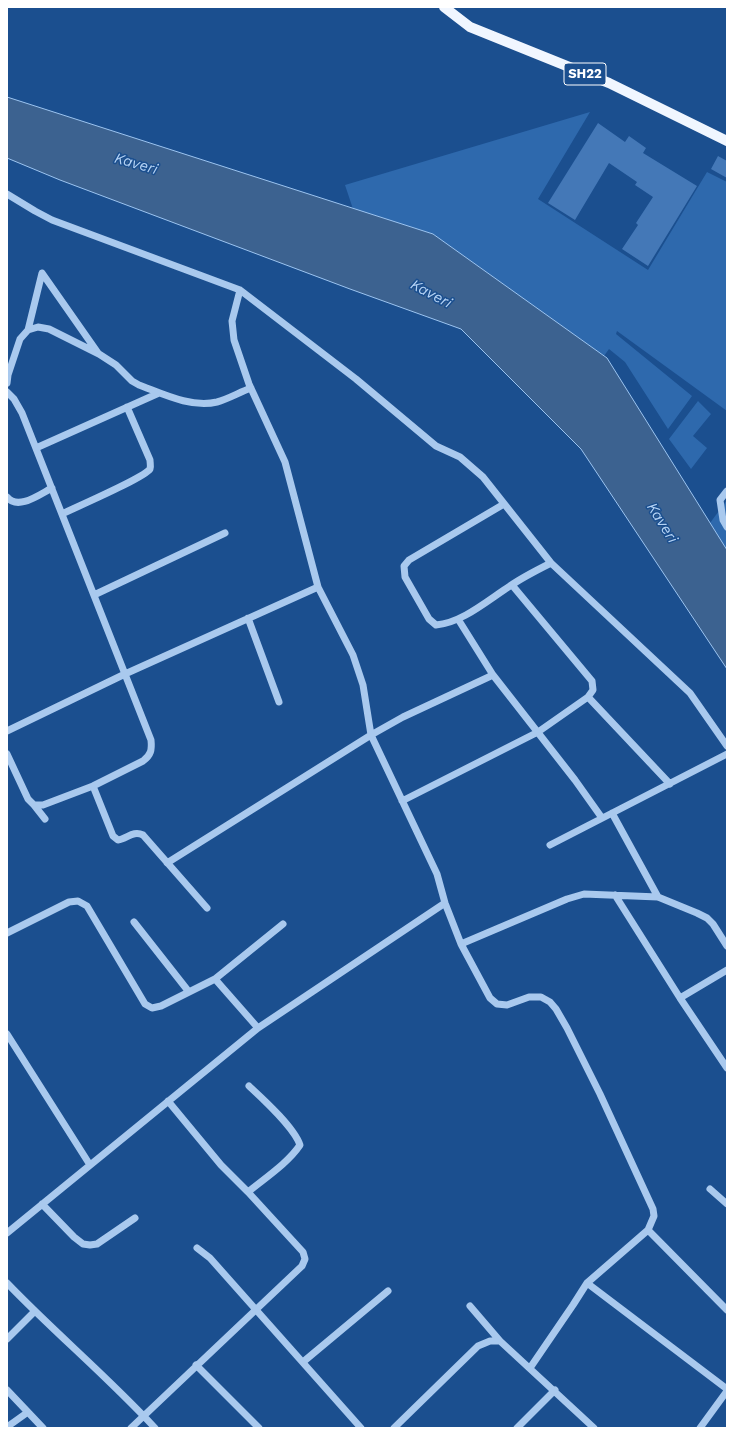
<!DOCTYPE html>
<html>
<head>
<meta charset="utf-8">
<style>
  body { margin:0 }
  #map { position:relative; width:734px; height:1435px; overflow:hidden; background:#1b4f8f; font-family:"Work Sans",sans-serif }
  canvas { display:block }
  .frame { position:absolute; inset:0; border:8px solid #fff; pointer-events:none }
</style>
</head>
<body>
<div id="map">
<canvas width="734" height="1435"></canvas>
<div class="frame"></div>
</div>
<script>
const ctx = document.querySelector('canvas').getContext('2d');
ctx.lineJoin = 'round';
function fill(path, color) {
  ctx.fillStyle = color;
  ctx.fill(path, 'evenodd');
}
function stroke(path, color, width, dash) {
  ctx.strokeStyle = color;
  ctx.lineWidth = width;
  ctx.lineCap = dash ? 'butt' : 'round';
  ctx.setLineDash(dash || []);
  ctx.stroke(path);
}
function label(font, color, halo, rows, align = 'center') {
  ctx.font = font + ' "Work Sans",sans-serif';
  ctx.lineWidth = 3;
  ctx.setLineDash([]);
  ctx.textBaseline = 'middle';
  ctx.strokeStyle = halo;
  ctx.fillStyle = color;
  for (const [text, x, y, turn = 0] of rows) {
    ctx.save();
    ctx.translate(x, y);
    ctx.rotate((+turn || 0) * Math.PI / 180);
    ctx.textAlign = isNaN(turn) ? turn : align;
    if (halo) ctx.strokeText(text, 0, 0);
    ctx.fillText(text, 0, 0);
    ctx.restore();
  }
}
fill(new Path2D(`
  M590 112 538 199 648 270 707 172 727 182V411L617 331 616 334 692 396 668 429 625 362 609 349 604 356 433 234 353 209 345 185Z
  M698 401 711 414 693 436 707 448 691 469 669 439Z
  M727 500V550L710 523Z`), '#2e69ad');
const water = new Path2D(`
  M7 97 433 234 607 358 727 550V669L581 449 461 329 350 289 60 180 7 158Z`);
fill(water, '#3c6290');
stroke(water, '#9cc4f0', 1);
fill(new Path2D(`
  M598 123 625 142 629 136 646 148 643 153 697 186 648 266 622 249 638 225 636 223 653 197 635 185 637 182 609 163 575 220 548 203Z
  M718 156 727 161V178L711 169Z`), '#4478b7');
stroke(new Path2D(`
  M7 194 35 211 52 220 240 290
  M28 330 42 273 98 353
  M7 383 8 375 20 339 28 330 38 327 49 329 99 354 116 365 132 381 139 385C163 394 191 408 217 402 228 399 240 392 251 388
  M7 392 14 399 22 413 151 740C152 750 151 755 143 761L93 786 43 805H34L28 799 7 754
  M36 448 159 393
  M727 491 720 500 723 520 727 527
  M7 497C18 511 40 494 52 488
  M504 504 409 560 404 566 405 577 429 619 436 625C462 623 488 600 510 586 523 577 537 570 551 563
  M62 514C76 507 144 478 150 469 151 466 150 463 150 460L127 407
  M318 587 285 462 249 384 234 340 232 321 240 290 356 379 436 446 460 457 483 477 551 563 690 693 727 746
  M94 595 225 533
  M248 618 279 702
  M458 619 493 675 575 780 602 818
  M588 697 670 784
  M7 731 125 674 318 587 353 655 363 685 371 735 437 874 445 903 461 944 490 998 497 1004 507 1005 529 997H541L550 1002 556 1009 567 1028 600 1094 653 1209 654 1216 648 1230 587 1283 573 1305 530 1368
  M93 786 113 836 118 840C127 839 133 830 143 835L207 908
  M402 801 538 732 588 697 593 690 592 681 512 585
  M34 805 45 819
  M612 813 658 897
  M550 845 727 754
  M167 863 371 735 403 717 493 675
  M615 895 680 998 727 1068
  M134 922 189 992
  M7 933 69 902 78 901 87 906 145 1004 152 1008 161 1006 215 979 283 924
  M461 944 567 899 584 894 658 897 697 913 707 918 713 924 727 946
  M215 979 258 1028
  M680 998 727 970
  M7 1034 90 1165
  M710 1189 727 1204
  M248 1192C265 1178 288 1163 300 1145 294 1127 263 1099 249 1086
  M42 1204 74 1237 83 1244 90 1245 97 1244 135 1218
  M648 1230 727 1310
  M7 1233 258 1028 445 903
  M197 1248 210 1258 361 1428
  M7 1283C55 1333 108 1377 155 1428
  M587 1283 727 1389
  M470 1306 500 1341
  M7 1339 35 1311
  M303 1362 388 1291
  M196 1365 259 1428
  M7 1390 43 1428
  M7 1427 28 1412
  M131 1428 302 1266 305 1259 303 1252 248 1192 221 1165 168 1101
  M394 1428 478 1346 490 1341H500L594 1428
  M517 1428 555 1390
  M700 1428 727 1391`), '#a9c9ee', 7);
stroke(new Path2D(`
  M444 7 470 27 609 83 727 141`), '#f0f6ff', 10);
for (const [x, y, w] of [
  [585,74,42]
]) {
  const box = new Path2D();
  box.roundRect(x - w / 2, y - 11, w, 22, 3);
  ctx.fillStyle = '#1b4f8f';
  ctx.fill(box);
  stroke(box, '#fff', 1);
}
label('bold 13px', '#fff', null, [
  ["SH22",585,74]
]);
label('italic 15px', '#b5d3f5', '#1b4f8f', [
  ["Kaveri",136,164,16],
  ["Kaveri",431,294,28],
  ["Kaveri",662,523,58]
]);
</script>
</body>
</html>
